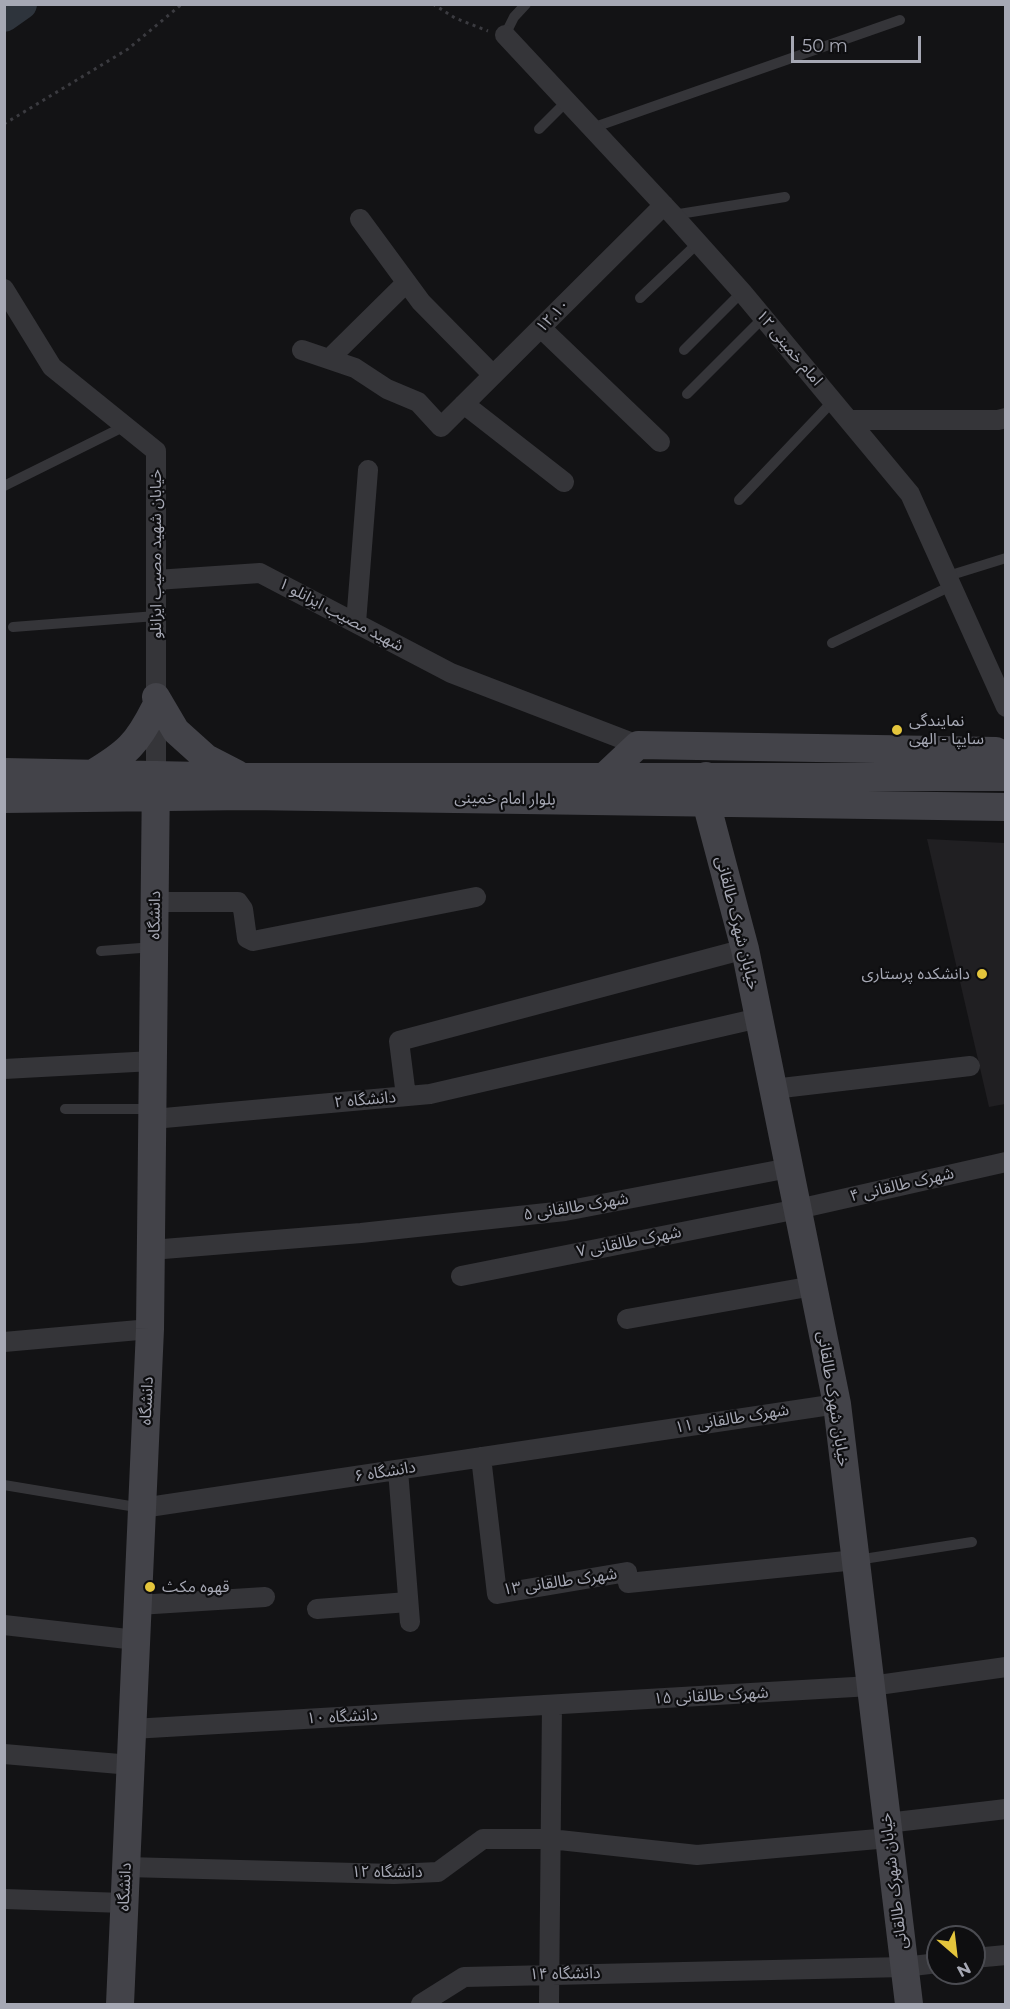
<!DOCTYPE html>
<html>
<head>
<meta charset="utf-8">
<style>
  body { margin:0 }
  #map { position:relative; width:1010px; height:2009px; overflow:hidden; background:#131315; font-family:Montserrat,sans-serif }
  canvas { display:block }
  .frame { position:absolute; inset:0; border:6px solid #a6a8b4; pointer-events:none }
  .north { position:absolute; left:926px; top:1925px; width:60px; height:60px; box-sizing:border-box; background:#0e0e10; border:2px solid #4b4c52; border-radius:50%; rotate:152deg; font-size:16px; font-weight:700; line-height:24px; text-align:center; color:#a6a8b4 }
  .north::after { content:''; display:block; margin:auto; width:21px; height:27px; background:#e4c53c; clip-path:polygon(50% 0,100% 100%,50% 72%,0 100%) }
  .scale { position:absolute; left:791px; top:36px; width:130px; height:27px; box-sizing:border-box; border:3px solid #a6a8b4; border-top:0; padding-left:8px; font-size:18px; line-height:21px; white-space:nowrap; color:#a6a8b4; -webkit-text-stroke:4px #0e0e10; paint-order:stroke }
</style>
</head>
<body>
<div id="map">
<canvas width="1010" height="2009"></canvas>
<div class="frame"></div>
<div class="north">N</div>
<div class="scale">50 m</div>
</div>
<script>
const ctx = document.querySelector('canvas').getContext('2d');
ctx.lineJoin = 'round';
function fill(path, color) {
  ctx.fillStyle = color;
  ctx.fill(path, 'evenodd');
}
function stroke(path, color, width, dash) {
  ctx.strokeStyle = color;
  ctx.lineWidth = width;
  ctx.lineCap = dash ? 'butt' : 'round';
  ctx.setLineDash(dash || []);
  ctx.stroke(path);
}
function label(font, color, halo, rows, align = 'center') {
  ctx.font = font + ' Montserrat,"Noto Sans Arabic",sans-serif';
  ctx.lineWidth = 4.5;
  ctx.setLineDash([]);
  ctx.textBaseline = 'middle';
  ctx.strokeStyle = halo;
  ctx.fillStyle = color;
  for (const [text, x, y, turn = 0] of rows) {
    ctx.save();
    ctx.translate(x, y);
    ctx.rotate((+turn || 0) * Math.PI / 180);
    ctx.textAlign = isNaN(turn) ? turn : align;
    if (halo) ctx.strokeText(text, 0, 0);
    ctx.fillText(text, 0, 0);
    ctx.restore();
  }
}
fill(new Path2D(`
  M927 839 1005 843V1104L989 1107Z`), '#201f22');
stroke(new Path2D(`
  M4 16 21 4`), '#2e343c', 32);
stroke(new Path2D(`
  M433 4 455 18 488 31
  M4 124 128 49 182 4`), '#3b3b40', 3, [3, 4.5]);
stroke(new Path2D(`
  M505 35 514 17 526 4
  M592 128 900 20
  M539 129 567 101
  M673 215 785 197
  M640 298 698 243
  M684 350 742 292
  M687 394 763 318
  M4 486 125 426
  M739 500 833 401
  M948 576 1006 558
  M13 627 156 616
  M832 643 951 586
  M101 951 154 947
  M65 1109H152
  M4 1485 142 1508
  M857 1560 972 1542`), '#353539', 10);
stroke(new Path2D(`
  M505 35 673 215 742 292 910 494 1006 707
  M360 219 421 302 493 375
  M4 289 52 367 156 451V775
  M541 328 660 442
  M302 350 355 368 387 389 418 402 441 427 664 205
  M329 359 406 283
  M464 404 564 482
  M849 420H998L1006 418
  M156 580 260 573 451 673 638 745
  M356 623 368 470
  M155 902H238L243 909 247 938 253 941 476 897
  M4 1069 153 1061
  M773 1089 970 1066
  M406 1096 399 1041 745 949
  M153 1119 430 1094 759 1018
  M151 1250 361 1233 565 1211 789 1168
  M461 1276 798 1209 1006 1162
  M627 1319 813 1286
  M4 1342 150 1329
  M481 1457 497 1594 627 1572 628 1583 856 1560
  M398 1470 410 1622
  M142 1508 837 1404
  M138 1605 265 1597
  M317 1609 408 1602
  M4 1625 136 1640
  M132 1729 871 1686 1006 1667
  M4 1754 131 1765
  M887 1823 1006 1809
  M126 1867 394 1874 438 1872 483 1839H550L697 1855 889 1838
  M4 1899 124 1903
  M974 1958 1006 1955
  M421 2004 464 1977 904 1967 938 1963
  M549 2004 552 1705`), '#353539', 20);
stroke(new Path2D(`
  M156 697 176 731 206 758 237 774
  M4 772 253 777H1006
  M92 774C127 753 137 744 155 708
  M605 776 638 745 996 751 1006 757
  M706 776V802L745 949 837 1404 909 2004
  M4 799 248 796 1006 807
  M120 2004 150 1329 156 775`), '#434349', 28);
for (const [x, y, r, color] of [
  [897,730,6,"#e4c53c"],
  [982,974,6,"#e4c53c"],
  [150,1587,6,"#e4c53c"]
]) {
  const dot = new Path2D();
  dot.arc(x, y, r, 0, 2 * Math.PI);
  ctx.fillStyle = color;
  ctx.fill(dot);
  stroke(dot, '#0e0e10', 2);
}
label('16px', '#a6a8b4', '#0e0e10', [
  ["۱۲.۱۰",553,316,-45],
  ["امام خمینی ۱۲",789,348,50],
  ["خیابان شهید مصیب ایزانلو",156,554,-90],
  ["شهید مصیب ایزانلو ۱",341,615,28],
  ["بلوار امام خمینی",505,799,1],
  ["دانشگاه",155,915,-89],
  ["خیابان شهرک طالقانی",737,923,76],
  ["دانشگاه ۲",365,1100,-5],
  ["شهرک طالقانی ۴",902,1185,-13],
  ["شهرک طالقانی ۵",576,1207,-9],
  ["شهرک طالقانی ۷",629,1242,-11],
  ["خیابان شهرک طالقانی",833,1399,81],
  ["دانشگاه",147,1401,-87],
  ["شهرک طالقانی ۱۱",732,1419,-9],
  ["دانشگاه ۶",385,1472,-9],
  ["شهرک طالقانی ۱۳",560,1582,-8],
  ["شهرک طالقانی ۱۵",711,1696,-3],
  ["دانشگاه ۱۰",342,1717,-3],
  ["دانشگاه ۱۲",387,1872],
  ["خیابان شهرک طالقانی",894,1881,-97],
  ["دانشگاه",125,1887,-87],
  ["دانشگاه ۱۴",565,1974,-1]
]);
label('16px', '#a6a8b4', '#0e0e10', [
  ["نمایندگی",909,721],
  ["سایپا - الهی",909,739],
  ["دانشکده پرستاری",970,974,"right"],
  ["قهوه مکث",162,1587]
], 'left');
</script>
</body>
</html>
